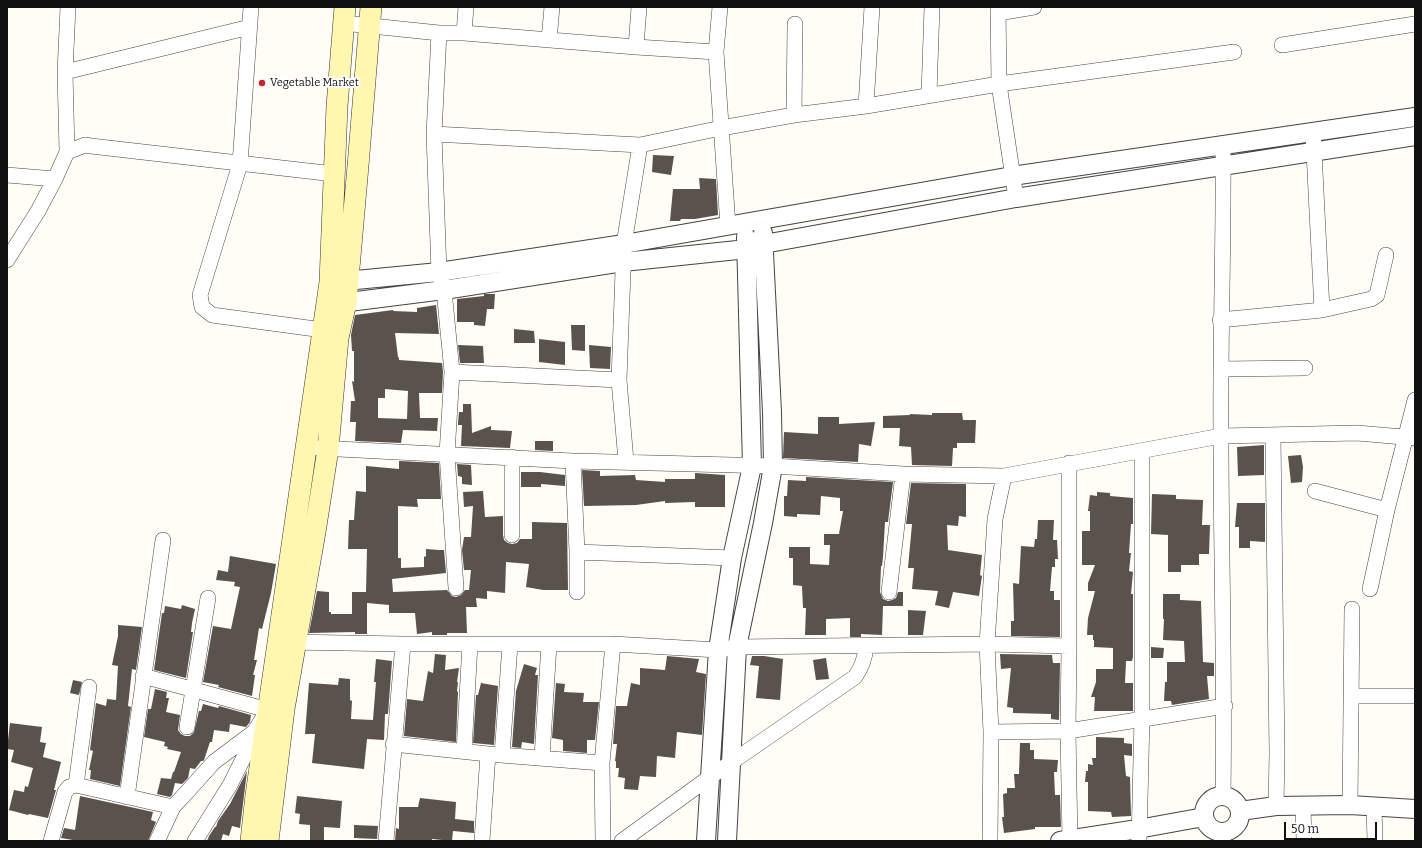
<!DOCTYPE html>
<html>
<head>
<meta charset="utf-8">
<style>
  body { margin:0 }
  #map { position:relative; width:1422px; height:848px; overflow:hidden; background:#fffdf5; font-family:Bitter,serif }
  canvas { display:block }
  .frame { position:absolute; inset:0; border:8px solid #111; pointer-events:none }
  .scale { position:absolute; left:1284px; top:822px; width:93px; height:18px; box-sizing:border-box; border:2px solid #111; border-top:0; padding-left:5px; font-size:12px; line-height:14px; white-space:nowrap; color:#111; -webkit-text-stroke:3px #fff; paint-order:stroke }
</style>
</head>
<body>
<div id="map">
<canvas width="1422" height="848"></canvas>
<div class="frame"></div>
<div class="scale">50 m</div>
</div>
<script>
const ctx = document.querySelector('canvas').getContext('2d');
ctx.lineJoin = 'round';
function fill(path, color) {
  ctx.fillStyle = color;
  ctx.fill(path, 'evenodd');
}
function stroke(path, color, width, dash) {
  ctx.strokeStyle = color;
  ctx.lineWidth = width;
  ctx.lineCap = dash ? 'butt' : 'round';
  ctx.setLineDash(dash || []);
  ctx.stroke(path);
}
function label(font, color, halo, rows, align = 'center') {
  ctx.font = font + ' Bitter,serif';
  ctx.lineWidth = 4;
  ctx.setLineDash([]);
  ctx.textBaseline = 'middle';
  ctx.strokeStyle = halo;
  ctx.fillStyle = color;
  for (const [text, x, y, turn = 0] of rows) {
    ctx.save();
    ctx.translate(x, y);
    ctx.rotate((+turn || 0) * Math.PI / 180);
    ctx.textAlign = isNaN(turn) ? turn : align;
    if (halo) ctx.strokeText(text, 0, 0);
    ctx.fillText(text, 0, 0);
    ctx.restore();
  }
}
fill(new Path2D(`
  M653 155 674 156 671 175 652 172Z
  M699 178 716 179 718 215 695 219H681L680 221H670L673 189H700Z
  M484 294H495L494 309H487L485 326 474 325V322H457V299L484 296Z
  M436 305 439 334 395 333 398 357 399 358V360L442 363 443 372 442 393H419L420 418H438L437 431 403 430 401 443 355 441 356 422H350L351 401H355L352 381 354 382V351H352L351 335 355 315 393 310V311L417 312V308ZM385 389 408 391 407 419 378 418V398H385Z
  M571 325H585V351L572 350Z
  M514 329 534 331 535 343H514Z
  M539 339 565 342V365L539 362Z
  M458 345 483 346 484 363H460Z
  M589 345 611 347 610 369 590 368Z
  M463 404H471L472 433 491 426V430L512 431 510 448 461 446 462 425H458V423L459 412H463Z
  M932 413H962L963 420H976L975 443H957V448H953L952 466 912 465 911 447 899 446 900 428H883V416L910 415V414L932 415Z
  M818 417H839V424L875 422 871 446 859 444 858 462 783 458 784 432 818 434Z
  M535 441H553V451L535 450Z
  M1264 445V475L1238 476 1237 447Z
  M1301 455 1303 467 1302 482 1291 483 1288 456Z
  M399 461 439 463 441 499H417L418 507 398 506V558H401V568L424 567V557L426 556V549L439 550H444L446 573 392 579 393 592 447 590 452 596 456 597 461 595 465 590H469L471 570H464L462 550 464 537H471L473 506 464 507 463 492 483 491 485 517 503 516V535L504 540 508 543 512 544 517 543 520 539H532V522L567 523 568 590H543L526 587 529 564 506 562 505 593 487 591V599L476 598 477 607H466L467 633H447V635H432V632L417 634 415 613H389V605L367 603V634H355V632L309 633 317 591 329 592V612H331V614H352V592H366L367 549H348L349 520H354L356 491 366 492V466L399 469Z
  M457 464 471 465 472 485 462 484V477L458 476Z
  M582 470 600 471V476L635 475 636 480 665 482V479H695V473L725 475V507H695V502L665 503V501L636 505 584 506Z
  M521 472H540L565 475V486L541 484V487H521Z
  M806 477 893 482 888 522H885L883 557 882 566H881L880 592 883 599 888 601 892 600 896 598 898 592H903V606H883L882 635 861 634V637H850V618L826 619V635H805L806 608H803L802 586 793 585V558H789V547H810V564L829 565 830 545H824V534H839L843 511H840V498L821 496 820 515 797 514V517L784 516V496H787L788 480 806 481Z
  M911 483 966 484V517L959 516 958 526 947 525 948 550 982 555 980 575 982 576 979 596 953 592 949 608 935 605 938 591 912 589 914 568H908L912 524H906Z
  M1097 492 1110 493V496L1133 498V524H1131L1129 553H1131L1129 571 1133 572 1131 594H1133V657L1132 661H1126L1125 683H1133V711H1094L1095 697H1091L1096 682V669H1113V648L1094 647V640H1093V635H1087L1088 618 1095 591H1088V583L1095 565H1082V531H1090V511H1088L1090 495 1097 496Z
  M1152 494 1176 495V499L1203 500 1202 525H1210L1209 554H1199V565H1181V572H1168V535L1151 534Z
  M1237 503H1265V542L1250 541V548H1239V527H1235Z
  M1038 520H1054L1053 540H1057L1058 559H1055V567H1052L1050 591H1054V600H1060V637L1011 636V621H1014L1013 583 1019 584 1021 546 1034 547 1035 539H1037Z
  M230 556 276 564 271 593 262 629 259 628 254 660H257L253 675H255L252 696 218 687 219 685 203 682 213 626 231 629 240 587 234 586 235 582 216 580 218 570 228 572Z
  M1163 594H1180V600L1201 601 1203 662 1214 663V676H1207L1209 699 1172 705 1171 701H1164L1165 682H1167V662H1185L1184 641 1163 640 1164 619H1163Z
  M182 605 195 609 192 623 191 632H193L186 678 154 670 162 613H164L165 606 181 609Z
  M908 610 926 611 923 635H908Z
  M118 625 142 627 136 670 132 669 128 706 131 707 120 786 90 779 91 770H89L93 751 90 750 96 703 106 706 107 699 116 700 118 666 112 665 118 636Z
  M1151 647 1164 648 1163 658H1151Z
  M435 654 446 655 445 670 459 668 457 682H458L457 691 458 692 456 742 404 736 407 699 423 701 428 671 433 673Z
  M1000 654 1052 655 1053 663H1060L1059 720 1051 719V714L1013 713V708L1007 707 1011 668 1001 669Z
  M667 656 699 659 696 672 706 674 702 735 677 732 675 758 657 756 656 777 640 776 638 790 624 789 625 778 618 777 619 768H616V761H615L617 744H613L616 706H627L631 683 640 685V668L665 670Z
  M752 656H764L783 659 780 700 756 698 759 666 750 665Z
  M826 658 829 679 816 680 813 660Z
  M376 659 392 661 388 714H385L384 740 367 739 364 769 312 763 315 734H305L309 683 338 685 339 678 350 679V700L352 701 351 719 373 720 376 682H374Z
  M524 664 537 668 535 675H538L534 744 522 742 521 748 512 747 516 691Z
  M73 680 82 682 79 695 70 693Z
  M481 683 498 686 494 745 473 743 476 695H478Z
  M556 683 565 684 564 692 584 693 583 702H599L595 740H587V753L563 751V740L552 738Z
  M155 689 167 692 166 698H169L166 712 180 715 178 730 181 734 185 736H190L194 732 199 711H201L203 704 218 708 219 706 251 715 250 722 246 727 230 724 229 732 214 730 212 742H210L204 760 203 761H201L195 769 190 768 188 778 182 784 175 783 172 795 170 797 157 794 161 778 171 779 173 772H174L181 752 167 749 168 747 164 746 165 742 144 737 148 709H151Z
  M10 723 42 727 40 742 46 743 43 757 61 762 54 790H56L48 818 29 814 28 815 9 810 14 790 24 792 25 786 28 787 33 768 11 762 14 750 7 749Z
  M1096 737 1124 738V743L1132 744V756L1124 755 1126 776 1130 777 1131 816 1112 817 1111 812 1088 811V782H1085L1086 771H1088V764L1093 765 1092 758H1096Z
  M1020 743H1030V750H1034V759L1058 760 1057 772H1054L1055 795H1060L1061 827H1035V829L1004 833 1002 817H1004L1003 794 1007 793V788H1015L1014 774H1019Z
  M247 771 240 828 232 826 229 836 223 834 221 841H207L209 836 215 827H216L218 821 230 804Z
  M80 796 153 812 151 820 156 822 148 841H79L61 838 64 828 75 830Z
  M297 796 342 801 340 828 324 827V841H310V825L299 824 300 814 295 813Z
  M420 798 456 802 455 819 474 821V833L453 831 452 841 432 839V841H395L396 828 399 829V807H418Z
  M354 825 378 826 377 839 354 838Z`), '#5a524d');
const minor = new Path2D(`
  M251 7 240 164 200 295 202 307 212 315 323 330
  M998 7 999 84 1016 198
  M998 13 1034 7
  M343 23 439 33H464L636 47 716 52 728 226
  M439 33 434 134 439 272 444 290 452 372 447 454 456 588
  M464 33 466 7
  M549 40 552 7
  M1282 45 1415 24
  M636 47 639 7
  M716 52 720 7
  M65 72 250 27
  M929 94 932 7
  M866 106 872 7
  M794 115 795 24
  M1313 132 1322 310
  M434 134 640 145 721 128 794 115 866 106 999 84 1234 52
  M1223 145C1224 242 1220 339 1221 436 1221 556 1225 676 1223 796
  M67 152 85 145 91 146 334 174
  M7 175 55 179
  M7 260 38 211 55 179 67 152 65 72 68 7
  M1220 320 1322 310 1371 299 1377 295 1386 255
  M1221 369 1305 368
  M452 372 619 380 624 244 640 145
  M619 380 626 461
  M1273 435 1277 754 1276 806
  M319 448 573 461 773 466 903 474 1004 476 1221 436 1357 433 1415 438
  M573 461 577 552V592
  M1069 463V646
  M1315 491 1387 510
  M512 535V457
  M577 552 732 558
  M1370 589 1387 510 1415 400
  M889 592 903 474
  M287 642 403 644H613L718 650 737 647 987 644 1069 646 1068 731 1070 841
  M143 676 268 710 254 732 214 762 187 792 173 807 157 841
  M1351 696H1415
  M187 727 208 598
  M991 732 1068 731 1225 706
  M393 744 488 754 602 763
  M464 751 470 644
  M502 755 510 645
  M542 758 549 644
  M76 785 89 687
  M127 797 163 540
  M1350 805 1352 609
  M1303 806 1304 841
  M1374 807 1375 841
  M51 841 65 792 69 787 76 785 173 807
  M195 841 230 785 244 757 254 732
  M386 841 403 644
  M482 841 488 754
  M603 841 602 763 613 644
  M622 841 710 777 855 677C862 667 865 659 866 646
  M990 841 991 732 987 644 994 535 995 519 1004 476
  M1139 841 1142 718V451
  M1223 841V833`);
const tertiary = new Path2D(`
  M335 282 439 272 624 244 1012 176 1415 117
  M333 304 444 290 623 262 747 249 764 244 1016 198 1415 136
  M1204 814a18 18 0 1 1 36 0a18 18 0 1 1-36 0Z
  M1240 811 1276 806 1350 805 1415 809
  M706 841 718 650 732 558 752 466 746 237
  M727 841 737 647 763 523 773 466 772 412 763 233
  M1060 841 1138 829 1204 817`);
const secondary = new Path2D(`
  M251 841 256 795 330 282 337 106 345 7
  M268 841 284 709 315 532 328 449 338 338 346 302 358 166 371 7`);
stroke(minor, '#444', 16);
stroke(tertiary, '#444', 20);
stroke(secondary, '#333', 22);
stroke(minor, '#fff', 15);
stroke(tertiary, '#fff', 18);
stroke(secondary, '#fff6b0', 21);
for (const [x, y, r, color] of [
  [262,83,4,"#c4262e"]
]) {
  const dot = new Path2D();
  dot.arc(x, y, r, 0, 2 * Math.PI);
  ctx.fillStyle = color;
  ctx.fill(dot);
  stroke(dot, '#fff', 1.5);
}
label('11px', '#111', '#fff', [
  ["Vegetable Market",270,83]
], 'left');
</script>
</body>
</html>
